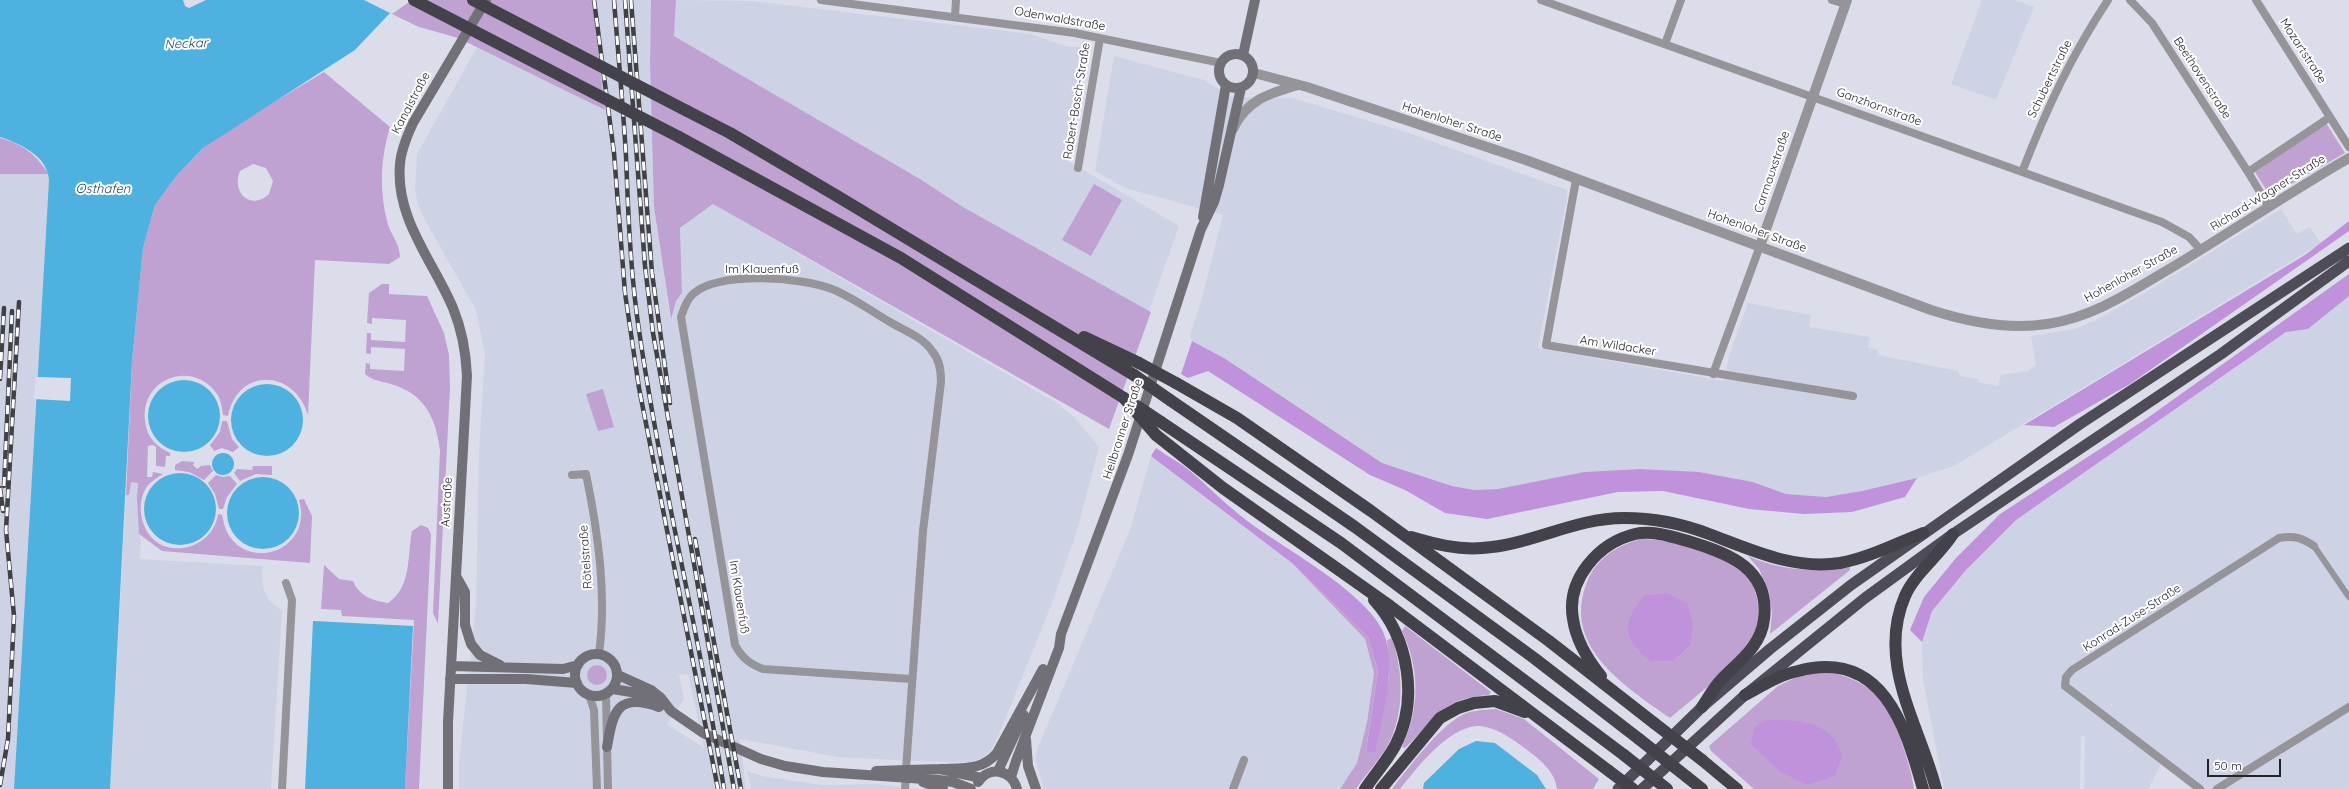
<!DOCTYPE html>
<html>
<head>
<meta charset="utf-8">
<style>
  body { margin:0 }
  #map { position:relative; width:2349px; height:789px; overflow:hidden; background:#dbdeea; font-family:Quicksand,sans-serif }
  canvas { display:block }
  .scale { position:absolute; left:2207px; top:759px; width:74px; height:18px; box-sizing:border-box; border:2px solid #232428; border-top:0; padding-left:5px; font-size:12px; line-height:14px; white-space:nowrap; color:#232428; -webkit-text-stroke:3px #fff; paint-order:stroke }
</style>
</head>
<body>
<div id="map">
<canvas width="2349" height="789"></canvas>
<div class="scale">50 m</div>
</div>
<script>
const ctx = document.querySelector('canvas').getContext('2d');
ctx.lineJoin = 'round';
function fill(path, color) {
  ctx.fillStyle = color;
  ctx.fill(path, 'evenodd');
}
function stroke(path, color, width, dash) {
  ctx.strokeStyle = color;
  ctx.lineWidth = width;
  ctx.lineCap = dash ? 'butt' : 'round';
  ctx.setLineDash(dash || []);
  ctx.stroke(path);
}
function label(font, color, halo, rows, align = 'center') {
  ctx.font = font + ' Quicksand,sans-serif';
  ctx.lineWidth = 4;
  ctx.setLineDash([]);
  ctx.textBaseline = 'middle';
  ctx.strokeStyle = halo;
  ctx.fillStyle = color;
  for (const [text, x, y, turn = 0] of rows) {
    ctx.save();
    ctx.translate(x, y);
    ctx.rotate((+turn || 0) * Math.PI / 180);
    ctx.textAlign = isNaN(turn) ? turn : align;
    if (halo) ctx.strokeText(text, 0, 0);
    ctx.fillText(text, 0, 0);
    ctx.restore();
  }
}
fill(new Path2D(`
  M591 0H651L650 64 654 207 670 318 676 301 682 293 680 228 713 204 1057 403 1075 418 1099 447 1077 531 1052 603 1002 727 992 749 983 758 969 762 913 761 838 757 740 739 746 789H459V762L476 607 479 450 485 355 476 310 425 220 417 202 415 187 417 154 477 47 601 108ZM688 674 704 748 667 724 684 699 679 675Z
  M676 0 752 1 1031 34 1068 47H1083L1063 158 1179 226 1149 311 963 207 920 179 674 36Z
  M1982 0H2015L2034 7 1996 100 1951 84Z
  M1114 56 1204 80 1232 97 1292 98 1409 133 1567 190V198L1538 348 1724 381 1729 356 1748 303 1811 315 1809 327 1870 337 1868 348 1878 350V355L1958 371 1960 376 1978 379V382L1998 386 2001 375 2028 371 2036 365 2031 336 2074 329 2096 320 2146 292 2281 209 2297 234 2310 227 2321 243 1954 466 1917 478 1862 491 1826 497 1786 494 1753 482 1699 472 1640 469 1584 472 1498 489 1474 490 1452 486 1382 463 1224 358 1192 341 1190 335 1200 305 1223 215 1125 188 1095 171Z
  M0 174H49V180L14 789H0Z
  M2349 296V789H2191L2161 764 2148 789H2084L2085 736H2081L2080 789H1944L1923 680 1922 642 1932 611 1966 570 2016 520 2286 332 2308 329Z
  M1151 456 1292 563 1365 639 1374 673 1367 722 1357 763 1340 789H1044L1043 786 1035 759 1038 747 1130 530Z
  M127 479 142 481 140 559 262 566 263 587 268 599 282 611 271 789H110Z
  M747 771 762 776 822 785 878 784 922 789H751Z`), '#cdd3e5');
fill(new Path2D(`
  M410 0H592L605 110 458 38 419 27 390 13Z
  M651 0H676L674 36 920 179 963 207 1151 312 1109 429 713 204 680 228 682 293 676 301 671 319 654 207 650 64Z
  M324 72 390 127C380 160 379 191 388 225 392 236 400 245 400 257L389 264 315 260 308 415C294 369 238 367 228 416L223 415C222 408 221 400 217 394 193 359 140 378 145 421 147 438 156 446 170 453V456H166L165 467 156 466V447L153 445 148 446 147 477H152L153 472 163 474C157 478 150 482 146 488 134 508 143 540 167 547 190 553 215 538 218 514L222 515C223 519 224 525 226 530 245 573 314 552 299 500L304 499 312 516 310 563 162 551 139 534 137 499 138 483 131 482 129 495H126L132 362 143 248 155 205 178 174 203 148 244 120ZM253 164 266 168 273 181 269 194C251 211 231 193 240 171Z
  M2326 123 2345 153 2270 196 2255 172Z
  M0 138C25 145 34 153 49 174H0Z
  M1094 184 1122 200 1091 256 1062 240Z
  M382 284H389V294L427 296 444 333 449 355 450 388 438 624 433 613 440 451C436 418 425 394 391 384 381 381 373 381 365 374L366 363 370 364V369L404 371 405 349 371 347V354L366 353 367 333H371V340L405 342 406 320 372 318V324L367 323 369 293Z
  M603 389 614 427 598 431 586 394Z
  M222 421H227L232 439 239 447 233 452 222 448 214 451 210 445 220 432Z
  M182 461 194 462 193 465 197 469 201 466 210 465 213 471 204 480 189 472 175 470V465Z
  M253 466H272V475L256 474 240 481 234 473 237 469 252 470Z
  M216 475 223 477 230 476 237 484 227 497 223 509H219L215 494 208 483Z
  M421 525 428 528 431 534 419 789H405L414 620 342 616 341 610 321 609 324 565 339 579 353 581C359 596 373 601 388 603 412 587 407 556 412 531Z
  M1642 539C1667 539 1719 552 1738 567 1759 582 1763 615 1753 637 1739 665 1694 697 1670 718 1625 686 1561 647 1587 582 1597 557 1618 545 1642 539ZM1690 646 1674 661 1651 662Z
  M1748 556C1781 571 1814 572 1850 567V570L1770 634 1772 613 1769 592 1759 569Z
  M1292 563 1368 637 1378 671 1366 750 1374 753 1389 678 1387 640 1392 638C1403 671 1405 711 1389 743 1380 760 1366 773 1356 789H1340L1357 763 1367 722 1374 673 1365 639Z
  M1405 626 1491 692 1489 695C1441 698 1436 719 1405 748L1402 747C1420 708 1420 669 1402 631Z
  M587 675a10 10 0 1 1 20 0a10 10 0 1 1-20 0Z
  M1821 672C1844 673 1864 682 1881 700 1894 714 1912 769 1914 789H1754L1711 751 1709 746 1778 686 1801 675Z
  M1496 709 1524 719 1599 779 1593 789H1557C1555 771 1540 760 1526 749 1514 740 1493 725 1477 726 1447 728 1417 768 1400 789H1392C1409 767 1438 728 1462 715 1471 710 1485 710 1496 709Z`), '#bfa2d2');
fill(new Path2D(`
  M2349 221V231L2130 384 2054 427 2024 425 2305 255Z
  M2349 274V296L2308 329 2286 332 2016 520 1966 570 1932 611 1922 642 1910 630 1924 597 1956 558 2000 514 2146 419Z
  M1192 341 1224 358 1382 463 1452 486 1474 490 1498 489 1584 472 1640 469 1699 472 1753 482 1786 494 1826 497 1862 491 1917 478 1905 497 1852 512 1804 514 1749 509 1663 491 1618 492 1487 519 1445 513 1405 490 1370 475 1208 371 1188 378 1181 374Z
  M1156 448C1167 456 1179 462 1189 470 1207 485 1223 502 1241 516 1277 546 1375 594 1386 640 1395 676 1382 717 1375 753L1366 751 1378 671 1368 637 1292 563 1151 456Z
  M1667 593 1688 604 1693 625 1690 646 1674 661 1651 662C1623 638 1620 625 1644 596Z
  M1767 720C1790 720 1818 719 1834 739 1837 743 1840 750 1842 755L1835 776 1807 785 1779 771 1751 744 1754 727Z`), '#bf92db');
fill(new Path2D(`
  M0 0H183L185 6 189 8 206 0H410L390 13 355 50 203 148 178 174 155 205 143 248 132 362 110 789H14L49 180C48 156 19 143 0 137Z
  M148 416a36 36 0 1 1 72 0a36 36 0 1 1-72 0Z
  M231 420a36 36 0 1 1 72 0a36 36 0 1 1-72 0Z
  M212 464a11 11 0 1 1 22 0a11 11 0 1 1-22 0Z
  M144 509a36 36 0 1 1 72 0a36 36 0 1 1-72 0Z
  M227 513a36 36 0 1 1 72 0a36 36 0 1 1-72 0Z
  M313 621 413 626 405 789H305Z
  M1476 741 1495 743 1537 775 1546 789H1423L1424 783 1459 749Z`), '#4fb1df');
fill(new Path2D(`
  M364 0H412L392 14Z
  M36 377 71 378 70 401 34 399Z`), '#dbdeea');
stroke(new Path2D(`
  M2314 546 2349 597`), '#959499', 6);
stroke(new Path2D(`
  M821 0 1075 33 1221 63
  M1541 0 2162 222 2189 237 2201 250
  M1832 0 1845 4
  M2130 0 2152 23 2248 172
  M2256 0 2330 117
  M955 16 956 0
  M1665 44 1681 0
  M1078 168 1100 38
  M2022 172C2046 110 2071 56 2108 0
  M1576 180 1546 345 1853 396
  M2269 207 2248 172 2330 117 2349 147
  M1713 374 1760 246
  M572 475 586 474C598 532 607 594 599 654
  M606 694 608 789
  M589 695 594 710 597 789
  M906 769 923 531 941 382C941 371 940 360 932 351 923 337 903 330 890 322 871 311 852 297 832 289 801 277 719 271 693 294 686 300 684 309 681 317L735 645C742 658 750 664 763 669L911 679
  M282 789 292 600 286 583
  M905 789 906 778
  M1233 789 1244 760
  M2200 789 2065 686 2066 677 2072 670 2279 538C2294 535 2302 538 2314 546
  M2217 789 2349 707`), '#959499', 8);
stroke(new Path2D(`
  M1254 73 1307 87 1526 160 1931 310C1968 322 2007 330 2047 324 2095 317 2135 289 2176 265 2234 230 2290 192 2349 158
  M1233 129C1246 100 1270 93 1298 85
  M1760 246 1847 0`), '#959499', 10);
stroke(new Path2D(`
  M1219 71a17 17 0 1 1 34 0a17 17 0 1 1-34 0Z
  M1243 55 1255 0
  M1203 217 1226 85
  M456 576 465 592V625L471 644 480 655 500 665
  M575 675a21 21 0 1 1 42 0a21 21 0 1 1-42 0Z
  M451 666 563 669 578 665
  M618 675 651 690 661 698 671 711 703 733 761 759 785 766 823 772 939 780 953 782 971 789
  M450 679H526L577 683
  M613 689 637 693 653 702
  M1026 739 1028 766 1036 789
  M607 747C613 712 617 692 659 707
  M940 769C962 768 982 771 997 753L1043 669
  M876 771 940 769 981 778
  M998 771 1024 715
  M1011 777 1016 761 1059 648 1061 634 1128 455 1201 229 1214 202 1219 185 1241 88
  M923 782 943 789
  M978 782C990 765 1012 770 1017 789
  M448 789V722L467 376C466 352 462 330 453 308 433 261 395 218 400 164 401 150 407 136 413 123L486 0`), '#717077', 10);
stroke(new Path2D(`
  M1618 789 1702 707 1770 649 1851 585 2080 424 2349 248
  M1642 789 1745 695 1865 598 1953 534 2221 354 2349 261`), '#4e4c56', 11);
stroke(new Path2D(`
  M687 111 730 133 837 196 1134 375
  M679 137 901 258 1124 398
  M1084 337 1139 363
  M1176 383 1237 418 1371 511 1549 641 1654 723
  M1170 400 1355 527 1534 658 1639 739
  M1161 422 1341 543 1624 755
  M1156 435 1223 488 1390 606 1609 771
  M1411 537C1435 544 1457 550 1482 548 1531 545 1574 518 1624 518 1652 518 1683 524 1709 534 1752 550 1793 570 1840 563 1868 558 1897 543 1923 533
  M1601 676C1588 660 1576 640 1573 619 1566 580 1598 543 1635 534 1653 530 1673 537 1691 542 1730 554 1770 569 1764 619 1761 647 1738 662 1721 680 1714 687 1708 698 1702 707
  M1745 695C1762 686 1779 675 1798 671 1882 649 1905 724 1923 789
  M1702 760 1737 789
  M1687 777 1702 789
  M1365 789C1375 774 1386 762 1395 746 1419 700 1409 638 1374 600
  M1381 789 1440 718 1458 708 1474 703 1495 701 1525 712
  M1936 789C1920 726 1876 663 1905 596 1915 573 1939 556 1953 534`), '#43424b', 12);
const rail = new Path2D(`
  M594 0 614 153 625 293 639 388 718 789
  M614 0C618 52 623 104 626 156 628 209 630 263 637 316 659 475 699 631 724 789
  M625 0 645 266 653 333 734 789
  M631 0 652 273 670 403
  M0 379 4 308
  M4 486 12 311
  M0 488 3 511
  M695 539 741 789
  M0 785 8 739 14 616 6 530 19 302`);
stroke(rail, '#404146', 4.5);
stroke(rail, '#fff', 3, [9]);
stroke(new Path2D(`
  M414 0 679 137
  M473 0 687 111
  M1139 363 1176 383
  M1134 375 1170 400
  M1124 398 1156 435
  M1137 406 1161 422
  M1654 723 1702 760
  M1639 739 1687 777
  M1624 755 1667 789
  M1609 771 1633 789`), '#43424b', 12);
label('12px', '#232428', '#fff', [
  ["Odenwaldstraße",1060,19,10],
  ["Mozartstraße",2303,51,57],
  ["Beethovenstraße",2202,78,57],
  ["Schubertstraße",2050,79,-64],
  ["Robert-Bosch-Straße",1077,101,-81],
  ["Kanalstraße",411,103,-62],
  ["Ganzhornstraße",1879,107,20],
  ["Hohenloher Straße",1452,122,18],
  ["Carmauxstraße",1772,172,-71],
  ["Richard-Wagner-Straße",2268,193,-32],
  ["Hohenloher Straße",1757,231,20],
  ["Im Klauenfuß",762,269],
  ["Hohenloher Straße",2131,274,-29],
  ["Am Wildacker",1618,346,9],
  ["Heilbronner Straße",1123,429,-72],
  ["Austraße",447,502,-87],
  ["Rötelstraße",586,557,-94],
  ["Im Klauenfuß",739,597,81],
  ["Konrad-Zuse-Straße",2132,618,-33]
]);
label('italic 13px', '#1c465a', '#fff', [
  ["Neckar",186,44,-2],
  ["Osthafen",103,189]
]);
</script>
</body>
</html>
